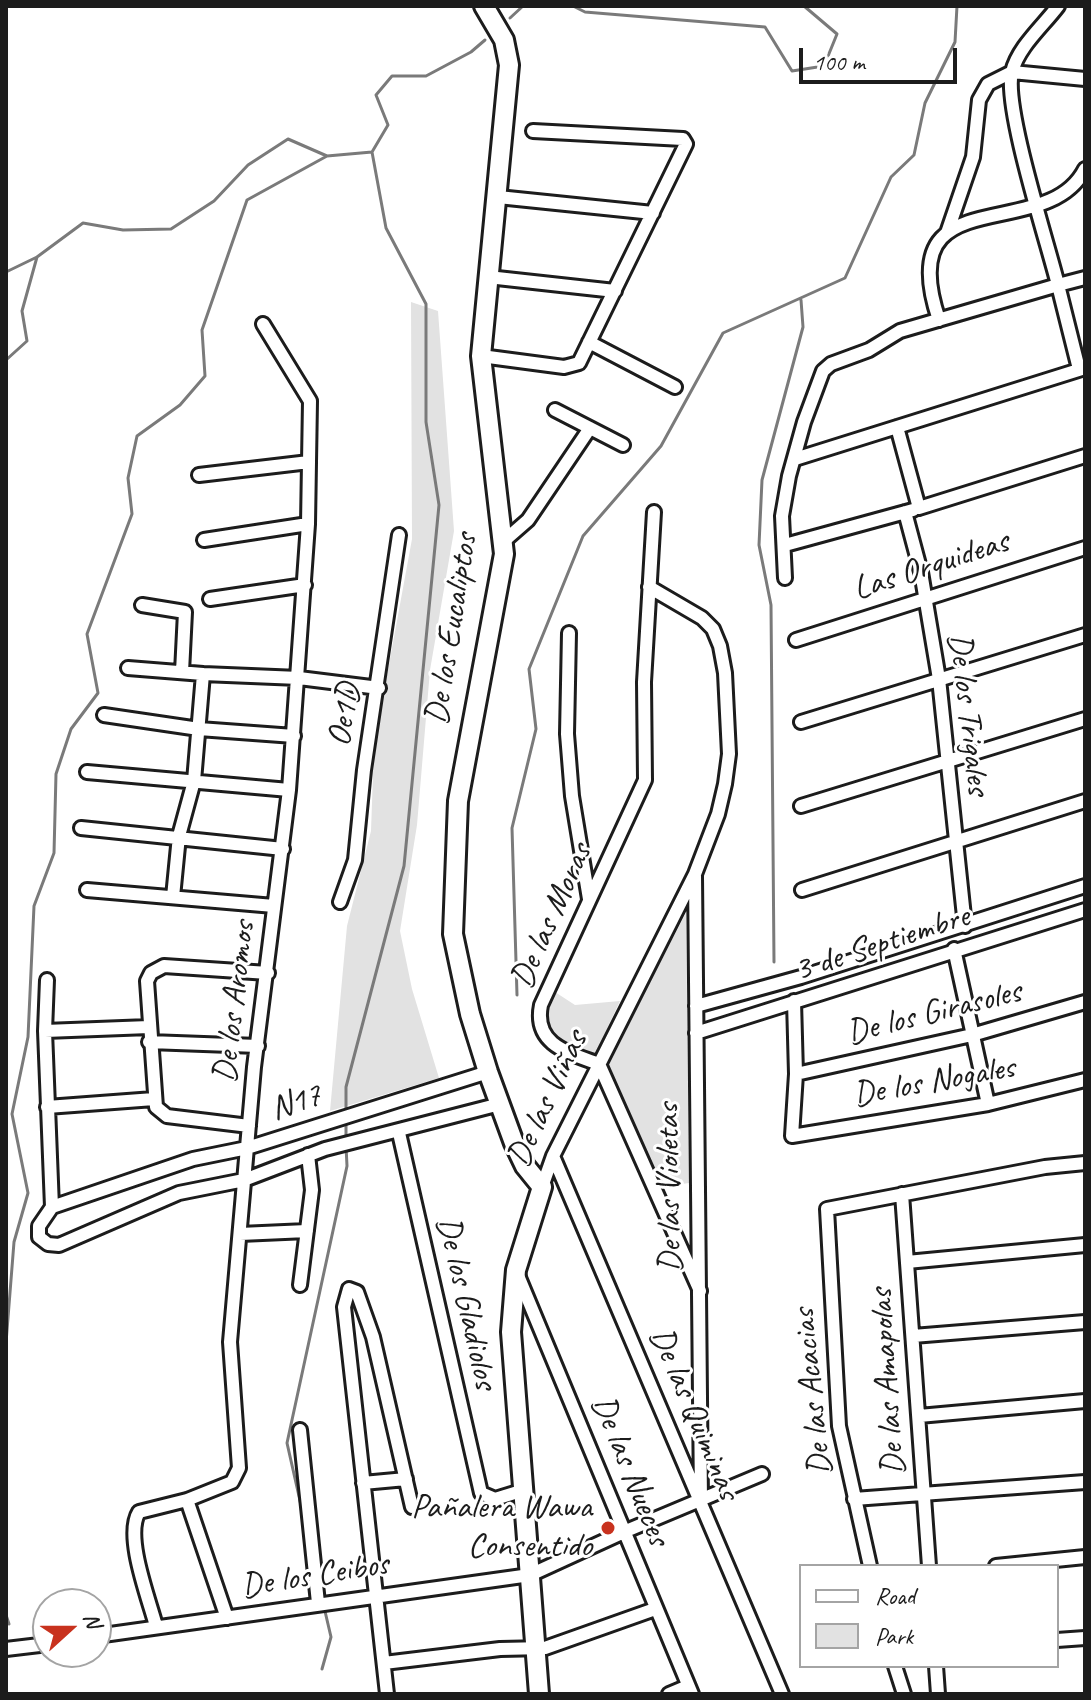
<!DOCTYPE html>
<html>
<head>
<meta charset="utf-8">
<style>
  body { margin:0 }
  #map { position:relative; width:1091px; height:1700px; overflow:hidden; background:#fff; font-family:Caveat,sans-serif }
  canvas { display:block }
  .frame { position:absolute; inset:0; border:8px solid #1c1c1c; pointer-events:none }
  .legend { position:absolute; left:799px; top:1564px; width:260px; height:104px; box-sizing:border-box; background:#fff; border:2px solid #a4a4a4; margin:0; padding:10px 14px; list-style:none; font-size:24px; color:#1c1c1c }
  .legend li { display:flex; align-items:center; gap:16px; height:40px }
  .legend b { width:40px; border:2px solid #a4a4a4 }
  .north { position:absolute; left:32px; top:1588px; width:80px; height:80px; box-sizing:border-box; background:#fff; border:2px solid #a4a4a4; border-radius:50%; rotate:69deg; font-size:22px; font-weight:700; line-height:32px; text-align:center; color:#1c1c1c }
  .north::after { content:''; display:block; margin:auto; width:28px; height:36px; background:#c8321e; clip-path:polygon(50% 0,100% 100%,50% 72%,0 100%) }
  .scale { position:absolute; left:799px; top:48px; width:158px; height:36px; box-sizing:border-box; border:4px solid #1c1c1c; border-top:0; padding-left:10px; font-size:24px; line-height:28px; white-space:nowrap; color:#1c1c1c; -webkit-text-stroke:6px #fff; paint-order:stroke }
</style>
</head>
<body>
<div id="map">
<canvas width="1091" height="1700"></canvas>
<div class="frame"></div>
<ul class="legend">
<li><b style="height:10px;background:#fff"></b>Road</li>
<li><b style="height:22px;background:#e2e2e2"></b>Park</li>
</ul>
<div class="north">N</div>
<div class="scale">100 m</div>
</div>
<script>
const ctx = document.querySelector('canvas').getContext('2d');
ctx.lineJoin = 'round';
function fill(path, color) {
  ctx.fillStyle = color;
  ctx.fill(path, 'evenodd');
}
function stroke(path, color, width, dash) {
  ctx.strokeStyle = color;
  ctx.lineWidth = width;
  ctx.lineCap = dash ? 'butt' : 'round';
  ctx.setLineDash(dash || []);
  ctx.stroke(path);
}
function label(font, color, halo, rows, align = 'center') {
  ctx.font = font + ' Caveat,sans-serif';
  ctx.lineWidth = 6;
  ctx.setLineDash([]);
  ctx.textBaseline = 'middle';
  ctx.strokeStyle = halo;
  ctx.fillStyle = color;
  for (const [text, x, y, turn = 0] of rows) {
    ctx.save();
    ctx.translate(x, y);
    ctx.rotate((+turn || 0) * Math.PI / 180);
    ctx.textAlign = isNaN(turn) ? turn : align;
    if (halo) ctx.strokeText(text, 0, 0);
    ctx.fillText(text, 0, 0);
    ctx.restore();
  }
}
fill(new Path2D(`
  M411 302 438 311 454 531 430 670 417 825 400 931 412 989 439 1078 330 1111 347 926 371 831 374 746 412 539Z
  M686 913 689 1183 661 1187 606 1066Z
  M555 992 575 1005 620 1001 593 1058C555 1043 532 1037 555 992Z`), '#e2e2e2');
stroke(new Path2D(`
  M573 6 585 12 765 27 792 71 824 66 837 34 804 6
  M510 18 523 6
  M6 272 37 257 83 223 123 230 171 229 214 201 248 165 288 139 327 156 372 152 388 125 376 95 392 76H426L471 52 485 40
  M6 360 27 341 22 311 37 257
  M774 962 771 605 759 545 762 480 803 327 801 300
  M517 995 512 828 536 729 529 669 583 536 661 446 723 333 845 278 891 177 914 155 925 103 955 42 957 6
  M346 1114V1087L404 866 439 505 426 422V304L386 228 372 152
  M346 1122V1138
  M6 1343 14 1242 28 1193 12 1114 28 1037 34 906 54 853 56 774 71 729 98 693 87 634 132 514 128 478 137 436 180 405 205 376 202 330 247 200 327 156
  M303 1514 287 1443 347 1166 346 1146
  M6 1615 9 1624
  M322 1669 331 1637 324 1607`), '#7a7a7a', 3);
const street = new Path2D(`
  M498 197 653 213
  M947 233 973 157 979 100 988 84 1012 72 1085 79
  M488 277 615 291
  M939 320C890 175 1046 246 1085 169
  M589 342 675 387
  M481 356 564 367 579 363 686 144 683 139 533 131
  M1079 369 1058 285 1085 278
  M555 410 623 445
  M897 427 919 508 1085 456
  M795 459 1085 368
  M199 475 309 462
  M654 512 644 682 645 780 541 1005C533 1045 569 1053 599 1064L700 1291
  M905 512 921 572 939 679 965 926
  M204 540 308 524
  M504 541 528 520 590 428
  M785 545 913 510
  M785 578 782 516 789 476 804 422 823 371 831 364 869 350 900 331 1058 285C1048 244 1003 106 1012 72 1018 47 1043 26 1058 6
  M210 599 305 585
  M142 605 185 612 182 672
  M569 633 567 734 572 796 589 899
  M796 640 1085 548
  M128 668 203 674
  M104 715 199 729 294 736
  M801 722 1085 635
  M87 772 289 790
  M801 806 1085 719
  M81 828 283 849
  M695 876 701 1501
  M87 890 274 906
  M802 890 1085 801
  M173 897 179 836 194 781 203 674 299 678 379 688
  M340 902 355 860 364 770 399 535
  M954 949 988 1104
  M47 980 45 1031 52 1207
  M794 1001 796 1074 792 1136 988 1104 1085 1080
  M696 1006 801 977 1085 886
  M45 1031 149 1027
  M696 1033 1085 910
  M149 1042 258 1046
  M488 1072 247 1148 193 1159 52 1207 39 1226V1237L48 1244 59 1245 179 1193 244 1180 325 1149 500 1104
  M796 1074 972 1035 1085 1002
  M47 1107 154 1099
  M249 1126 167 1116 156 1107 147 981 151 973 164 966 268 973
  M399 1133 481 1493 495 1499 521 1491
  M553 1156 782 1694
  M542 1187 553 1156 695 874 718 814 725 784 729 754 725 673 720 646 713 629 702 618 649 587
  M902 1194 929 1566
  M240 1234 307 1231
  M907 1262 1085 1245
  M517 1273 692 1694
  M300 1285 312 1190 308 1155
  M913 1336 1085 1322
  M919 1416 1085 1401
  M300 1430 318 1603
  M363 1483 406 1479
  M854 1499 1085 1482
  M187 1500 227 1618
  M870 1566 839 1426 827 1209 1045 1167 1085 1163
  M996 1566 1085 1557
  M156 1626C149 1599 124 1536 139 1512L187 1500 232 1482 239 1468 230 1342 254 1067 289 790 308 524 310 401 263 324
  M96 1636 530 1575 626 1531 762 1474
  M1057 1640 1085 1638
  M6 1649 48 1644
  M384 1663 500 1649 545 1648 655 1609
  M895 1666 904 1694
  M936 1666 938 1694
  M387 1694 344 1307 349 1289 357 1292 373 1337 412 1507
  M669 1694 688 1686`);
const secondary = new Path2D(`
  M484 6 504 40 509 65 481 356 504 554 458 801 453 934 470 1014 488 1072 514 1143 525 1166 542 1187 516 1270 511 1332 539 1694`);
stroke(street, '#1c1c1c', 18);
stroke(secondary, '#1c1c1c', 24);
stroke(street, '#fff', 12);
stroke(secondary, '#fff', 18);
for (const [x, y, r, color] of [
  [608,1528,8,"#c8321e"]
]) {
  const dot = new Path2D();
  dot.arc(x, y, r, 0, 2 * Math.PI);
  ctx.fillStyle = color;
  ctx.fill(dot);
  stroke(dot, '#fff', 3);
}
label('34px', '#1c1c1c', '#fff', [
  ["Las Orquideas",931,566,-18],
  ["De los Eucaliptos",452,629,-81],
  ["De los Trigales",968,714,83],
  ["Oe1D",345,715,-80],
  ["De las Moras",552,916,-66],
  ["3 de Septiembre",882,944,-18],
  ["De los Aromos",235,1002,-83],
  ["De los Girasoles",934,1013,-14],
  ["De los Nogales",934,1082,-10],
  ["De las Viñas",548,1099,-65],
  ["N17",296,1103,-18],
  ["De las Violetas",670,1188,-91],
  ["De los Gladiolos",466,1303,77],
  ["De las Amapolas",888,1382,-94],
  ["De las Acacias",813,1392,-96],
  ["De las Quiminas",694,1414,67],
  ["De las Nueces",630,1471,68],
  ["De los Ceibos",315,1576,-9]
]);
label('34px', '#1c1c1c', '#fff', [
  ["Pañalera Wawa",592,1508],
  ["Consentido",592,1547]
], 'right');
</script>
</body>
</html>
